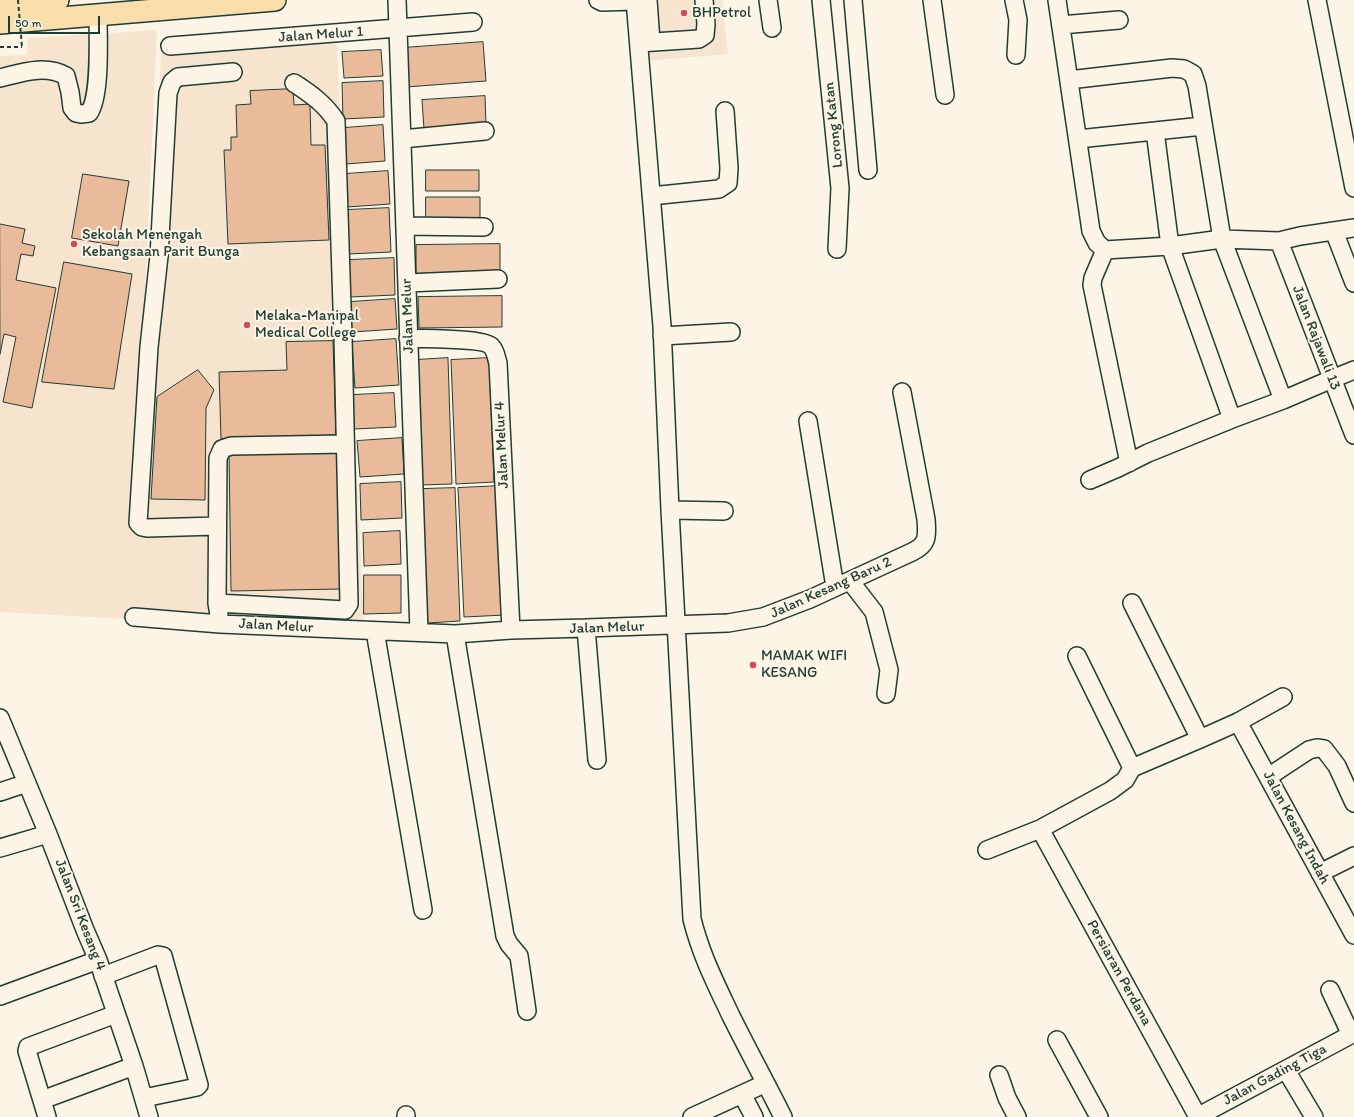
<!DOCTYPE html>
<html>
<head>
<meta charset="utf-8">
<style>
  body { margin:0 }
  #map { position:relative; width:1354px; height:1117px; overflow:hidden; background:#fcf5e5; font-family:Itim,sans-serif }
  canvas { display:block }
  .scale { position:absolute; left:8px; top:16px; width:92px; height:18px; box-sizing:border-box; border:2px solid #1f3d34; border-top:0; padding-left:5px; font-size:12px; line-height:14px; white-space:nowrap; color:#1f3d34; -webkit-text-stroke:3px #fcf5e5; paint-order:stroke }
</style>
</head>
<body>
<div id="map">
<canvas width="1354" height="1117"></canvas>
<div class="scale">50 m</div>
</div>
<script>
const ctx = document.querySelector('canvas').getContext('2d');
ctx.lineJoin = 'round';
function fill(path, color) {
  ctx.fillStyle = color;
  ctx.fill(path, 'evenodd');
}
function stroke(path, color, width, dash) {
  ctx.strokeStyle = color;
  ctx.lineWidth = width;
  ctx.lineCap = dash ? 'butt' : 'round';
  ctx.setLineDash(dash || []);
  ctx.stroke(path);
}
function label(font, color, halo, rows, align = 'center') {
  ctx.font = font + ' Itim,sans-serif';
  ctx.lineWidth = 4;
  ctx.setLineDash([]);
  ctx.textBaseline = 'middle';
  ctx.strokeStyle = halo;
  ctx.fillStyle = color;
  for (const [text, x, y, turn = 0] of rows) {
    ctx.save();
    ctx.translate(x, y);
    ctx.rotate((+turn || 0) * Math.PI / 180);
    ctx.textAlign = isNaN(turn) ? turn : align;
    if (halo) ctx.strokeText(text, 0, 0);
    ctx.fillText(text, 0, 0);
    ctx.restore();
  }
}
fill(new Path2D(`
  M643 0H722L728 54 647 61Z
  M336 25 364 623 128 610V619L0 612V56L27 55 28 38 157 30 140 406 162 41Z`), '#f7e4ce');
const building = new Path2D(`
  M483 42 486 81 406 87 403 48Z
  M381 50 383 76 344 78 342 52Z
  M383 81 384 117 343 119 342 83Z
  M293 89 294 105 310 104 311 145H325L329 240 228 244 224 150H231V137H237L236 105 251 104 250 91Z
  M485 96 486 125 424 129 422 100Z
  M383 125 385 161 346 164 344 128Z
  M426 170H479V191H426Z
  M388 171 390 204 347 207 345 174Z
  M83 174 129 181 118 246 72 238Z
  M426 197H480V218H426Z
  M389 208 391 252 349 254 347 210Z
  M0 224 25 229 22 243 35 246 33 256 21 254 16 280 56 288 32 408 3 402 16 337 4 334 0 354Z
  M500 244V275L416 276V245Z
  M394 258 395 295 350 297 349 260Z
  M64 262 132 274 114 389 42 382Z
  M502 296V327L419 328 418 297Z
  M395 299 397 329 352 332 350 302Z
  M396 339 399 385 355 388 352 342Z
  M333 341 336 435 221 439 219 372 287 370 286 342Z
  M448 358 452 484 420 485 416 360Z
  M489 358 494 482 456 484 451 360Z
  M198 370 214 390 206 408 205 500 151 499 157 397Z
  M394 393 396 427 354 429 353 395Z
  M402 438 404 474 360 477 357 441Z
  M339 450 340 589 231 591 229 452Z
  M401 482 402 518 361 520 360 484Z
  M500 486 505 615 464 617 458 488Z
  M455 488 460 621 427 623 422 489Z
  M400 531 401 564 364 566 363 533Z
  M364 575H401V613L364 614Z`);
fill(building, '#eabb9a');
stroke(building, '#1f3d34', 1);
const minor = new Path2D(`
  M397 0 419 632
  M598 0 602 2 635 1
  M635 0 662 326 670 510 692 919C701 955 715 982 731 1016 748 1050 766 1083 783 1117
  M648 0 651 42
  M768 0 772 28
  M821 0 840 188 837 249
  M853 0 868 170
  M932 0 945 95
  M1014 0 1018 20 1016 55
  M1057 0 1091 231 1097 243 1105 250 1170 246 1222 239 1279 241 1300 236 1354 228
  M1317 0 1354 188
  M1061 25 1119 20
  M639 43 699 39 705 35 706 24 704 0
  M170 46 473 22
  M0 78C21 73 45 64 66 76L70 92 72 108 76 113 81 114 89 113C101 96 98 38 98 15
  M1069 80 1172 68 1184 69 1193 74 1197 86 1222 239 1283 400
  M1155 131 1170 246 1232 419
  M402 139 485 131
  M1078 139 1203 126
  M651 196 719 189 728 183 729 168 725 111
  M405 226 484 227
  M1334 231 1354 283
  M1279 241 1354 435
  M1105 250 1093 278 1092 285 1129 463
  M407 283 498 279
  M662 336 731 332
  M408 338C423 339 483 338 491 346 496 351 496 357 498 363L511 630
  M808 421 835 587
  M1090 480 1118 468 1148 453 1232 419 1283 400 1332 379 1354 370
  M670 510 724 511
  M217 526 147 528 142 527 138 523 149 347 159 256 168 93 172 82 178 77 233 72
  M850 581 874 612 889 670 886 694
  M217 603 345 610 349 604 343 337 336 121C325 104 311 94 294 83
  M1132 603 1200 739 1238 722 1283 697
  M219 615 217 603 218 458 222 449 231 446 345 444
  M134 617 220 624 455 634 511 630 586 628 728 623 763 617 810 599 912 552C929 544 927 535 926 519L902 392
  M586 628 597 760
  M375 631 423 910
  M455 634 505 936 509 944 519 956 527 1011
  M0 718 48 834 85 930 98 960 134 1066 149 1117
  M1238 722 1354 935
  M1132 768 1200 739
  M1268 777 1309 750 1317 748 1324 749 1337 766 1354 803
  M0 792 27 783
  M1040 829 1198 1117
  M0 848 48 834
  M987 850 1040 829 1110 791 1125 780 1132 768 1077 656
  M1320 873 1354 856
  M103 976 158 955 163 956 199 1085 197 1087 144 1098
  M1330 990 1351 1035
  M0 996 98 960
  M1057 1040 1099 1117
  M1286 1070 1314 1117
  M999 1075 1007 1098 1017 1117
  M742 1094 754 1117
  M42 1100 134 1066
  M406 1115V1117
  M47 1117 27 1051 28 1047 116 1014
  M692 1117 764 1084
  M1197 1117 1354 1033`);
const major = new Path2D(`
  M0 4 58 0
  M0 23 275 0`);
stroke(minor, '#1f3d34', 20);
stroke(major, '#1f3d34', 24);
stroke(new Path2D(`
  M0 47H22`), '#1f3d34', 2, [4, 3]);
stroke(minor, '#fcf5e5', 17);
stroke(major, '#f8deab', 21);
stroke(new Path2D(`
  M18 0 22 47`), '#1f3d34', 2, [4, 3]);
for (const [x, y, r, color] of [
  [684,13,4,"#d1495b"],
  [74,244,4,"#d1495b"],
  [247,325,4,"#d1495b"],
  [753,665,4,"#d1495b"]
]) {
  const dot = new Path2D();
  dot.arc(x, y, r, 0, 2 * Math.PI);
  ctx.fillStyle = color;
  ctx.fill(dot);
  stroke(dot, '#fcf5e5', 1.5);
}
label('15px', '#1f3d34', '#fcf5e5', [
  ["BHPetrol",692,13],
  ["Sekolah Menengah",82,235],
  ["Kebangsaan Parit Bunga",82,252],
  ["Melaka-Manipal",255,316],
  ["Medical College",255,333],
  ["MAMAK WIFI",761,656],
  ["KESANG",761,673]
], 'left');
label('15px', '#1f3d34', '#fcf5e5', [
  ["Jalan Melur 1",321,35,-4],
  ["Lorong Katan",834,125,-96],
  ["Jalan Melur",408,316,-92],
  ["Jalan Rajawali 13",1316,338,69],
  ["Jalan Melur 4",502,445,-93],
  ["Jalan Kesang Baru 2",831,588,-24],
  ["Jalan Melur",276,626,3],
  ["Jalan Melur",607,628,-2],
  ["Jalan Kesang Indah",1296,828,62],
  ["Jalan Sri Kesang 4",80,915,69],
  ["Persiaran Perdana",1119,973,61],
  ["Jalan Gading Tiga",1275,1075,-28]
]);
</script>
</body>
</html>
